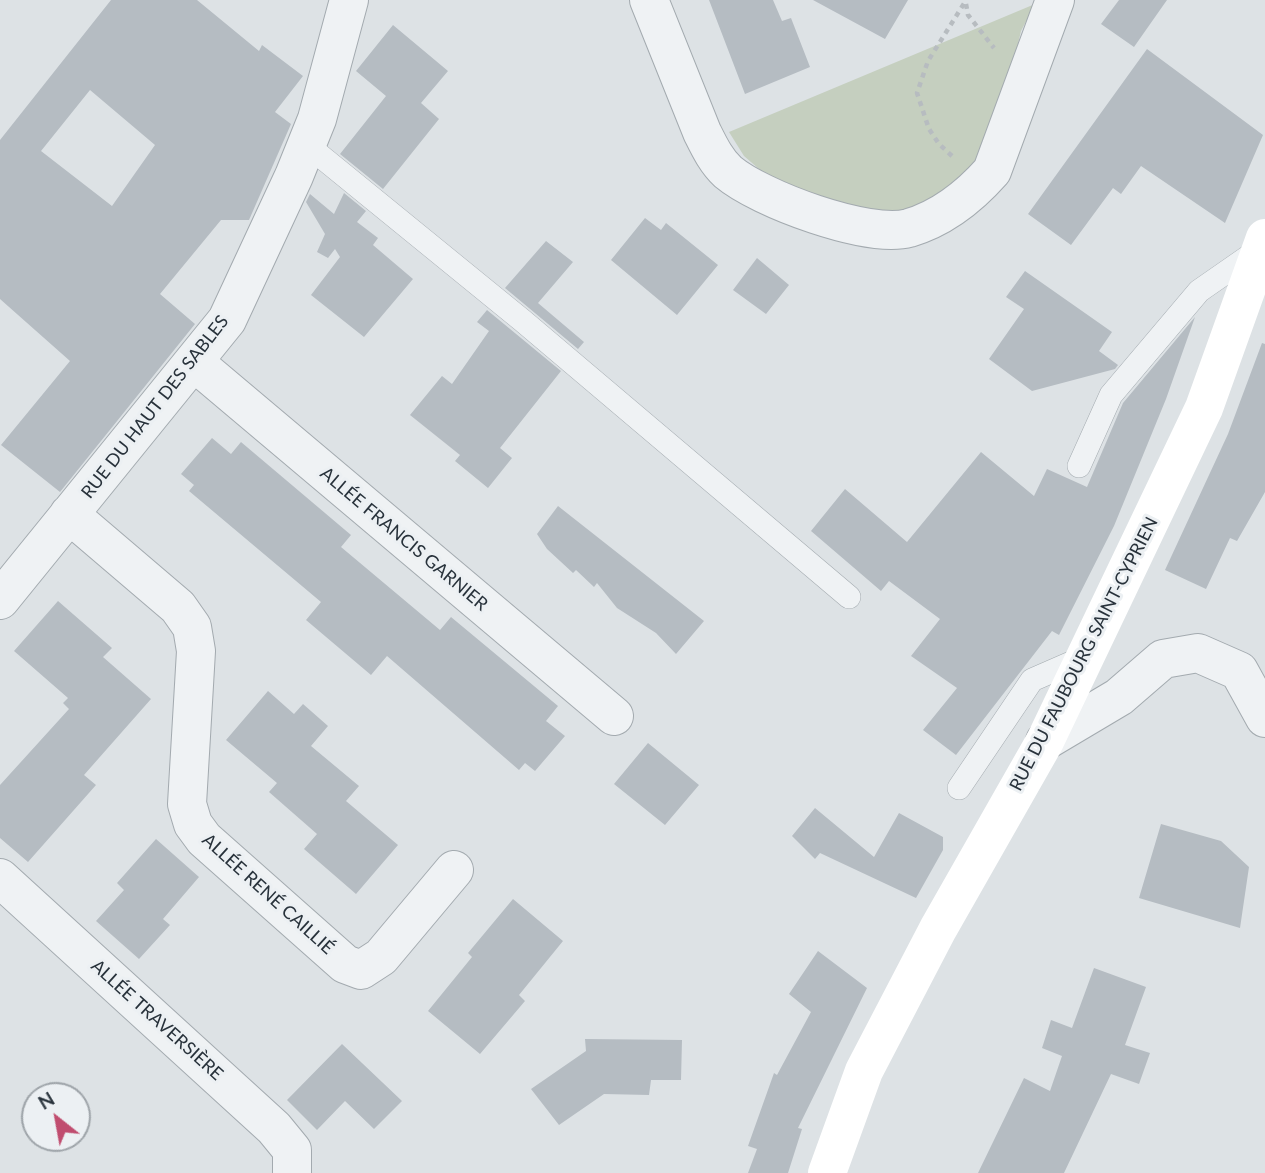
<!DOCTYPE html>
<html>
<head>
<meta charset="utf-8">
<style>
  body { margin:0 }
  #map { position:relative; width:1265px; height:1173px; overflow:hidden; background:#dde2e5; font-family:Lato,sans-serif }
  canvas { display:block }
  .north { position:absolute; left:21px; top:1082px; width:70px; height:70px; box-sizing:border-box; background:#ecf0f3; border:2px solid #9ea4a9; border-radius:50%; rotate:329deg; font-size:19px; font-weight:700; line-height:28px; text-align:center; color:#28323b }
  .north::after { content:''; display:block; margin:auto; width:24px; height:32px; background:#c04d6f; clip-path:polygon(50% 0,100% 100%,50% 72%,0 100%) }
</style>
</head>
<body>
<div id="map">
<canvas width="1265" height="1173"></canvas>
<div class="north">N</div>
</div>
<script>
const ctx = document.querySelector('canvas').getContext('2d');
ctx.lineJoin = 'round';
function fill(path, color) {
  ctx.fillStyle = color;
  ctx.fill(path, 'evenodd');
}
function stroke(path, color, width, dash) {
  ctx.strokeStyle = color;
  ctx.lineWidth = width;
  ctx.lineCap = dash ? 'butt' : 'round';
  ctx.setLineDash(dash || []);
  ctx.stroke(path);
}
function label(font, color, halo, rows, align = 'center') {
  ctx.font = font + ' Lato,sans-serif';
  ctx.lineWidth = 6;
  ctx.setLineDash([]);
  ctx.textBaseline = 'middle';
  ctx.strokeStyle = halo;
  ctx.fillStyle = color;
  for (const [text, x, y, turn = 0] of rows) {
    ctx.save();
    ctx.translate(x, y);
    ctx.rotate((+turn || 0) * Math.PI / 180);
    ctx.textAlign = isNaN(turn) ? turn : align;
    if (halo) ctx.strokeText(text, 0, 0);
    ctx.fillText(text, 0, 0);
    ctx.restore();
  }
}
fill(new Path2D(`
  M1035 4 1021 31 1009 83 977 176 913 213 853 209 767 176 744 156 729 132Z`), '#c5cfbf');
fill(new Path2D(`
  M111 0H197L259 51 262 45 303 76 275 112 291 124 249 220H221L160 294 195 324 60 492 1 445 70 361 0 299V140ZM90 90 155 145 112 206 41 151Z
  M709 0H773L782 21 791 18 810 67 745 94Z
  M813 0H908L885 39Z
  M1119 0H1167L1134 47 1101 24Z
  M393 25 448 71 421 103 439 119 383 189 340 154 386 96 356 71Z
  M1147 49 1263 135 1225 223 1141 166 1121 194 1113 188 1071 245 1028 214Z
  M344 193 366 211 357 222 378 238 373 245 413 279 364 337 311 295 340 257 335 249 328 258 317 252 325 234 306 202 310 194 334 214Z
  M645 218 661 230 666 223 718 265 677 315 611 260Z
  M546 241 573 262 538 303 584 342 578 349 505 288Z
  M757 258 789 285 766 314 733 290Z
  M1025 271 1112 332 1099 351 1118 365 1115 369 1032 391 989 359 1024 309 1006 297Z
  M487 310 561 371 500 448 512 458 488 488 455 461 460 455 410 415 442 376 452 384 489 331 477 322Z
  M1195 317 1166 399 1114 526 1059 635 1052 631 956 755 923 730 957 688 911 656 940 619 889 581 881 591 811 531 845 489 907 542 981 452 1034 496 1047 469 1087 487 1123 403Z
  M1262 343 1265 344V492L1237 541 1230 538 1206 589 1165 570 1228 434Z
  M212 438 231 454 241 442 351 535 341 547 440 630 451 617 558 706 546 721 565 736 535 771 525 763 519 770 387 656 371 675 306 620 321 602 189 491 194 485 181 474Z
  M558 506 704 621 676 654 656 633 617 608 597 583 594 587 576 570 573 573 547 549 537 534Z
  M58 601 112 648 103 657 151 699 84 775 96 785 28 862 0 838V785L69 709 63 703 68 698 14 651Z
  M268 691 294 714 303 704 328 726 311 746 359 786 346 801 398 845 356 894 304 849 317 834 269 792 277 783 226 740Z
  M648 743 699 785 665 825 614 784Z
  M815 808 874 857 899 813 943 837V850L916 898 820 853 815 859 792 836Z
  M1161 824 1221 841 1249 867 1240 928 1139 898Z
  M156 839 199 877 163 919 170 925 139 959 96 921 124 890 117 883Z
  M513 899 563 941 519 995 525 1001 480 1054 428 1011 472 957 468 953Z
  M818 951 867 988 798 1128 802 1129 788 1173H748L757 1149 748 1146 774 1073 777 1075 811 1012 789 994Z
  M1094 968 1146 987 1125 1045 1150 1053 1139 1084 1111 1074 1064 1173H978L1024 1078 1050 1091 1062 1056 1042 1048 1051 1020 1072 1028Z
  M585 1039 682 1040 681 1080H651L649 1095 604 1094 559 1125 531 1089 586 1051Z
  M342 1044 402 1101 374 1129 345 1101 317 1130 287 1100Z`), '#b5bcc2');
const lane = new Path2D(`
  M307 145 523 321 849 597
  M1079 466 1111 395 1199 291 1258 250
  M959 788 1032 680 1087 656`);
const street = new Path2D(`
  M649 0 702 132C709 146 716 161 728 172 760 199 868 239 909 228 943 218 969 197 992 171L1055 0
  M194 362 614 716
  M69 514 178 607 192 627 196 651 187 804 193 824 204 839 345 964 361 970 381 957 454 870
  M0 600 227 320 294 176 317 119 349 0
  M1045 741 1119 697 1163 659 1198 653 1239 671 1265 718
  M0 878 274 1128 292 1150V1173`);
stroke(lane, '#a3aaaf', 24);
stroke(street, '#a3aaaf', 40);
stroke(new Path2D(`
  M966 4 968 15 994 48
  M952 156 939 144 929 129 917 93 928 61 965 2`), '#b7bcc0', 4.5, [5, 5]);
stroke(lane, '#eff2f4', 23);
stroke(street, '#eff2f4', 38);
stroke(new Path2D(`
  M827 1173 864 1071 938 929 1045 741 1204 408 1265 238`), '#fff', 38);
label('18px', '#28323b', '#ecf0f3', [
  ["RUE DU HAUT DES SABLES",155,407,-52],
  ["ALLÉE FRANCIS GARNIER",404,539,40],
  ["RUE DU FAUBOURG SAINT-CYPRIEN",1084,654,-63],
  ["ALLÉE RENÉ CAILLIÉ",268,894,42],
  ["ALLÉE TRAVERSIÈRE",157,1020,42]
]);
</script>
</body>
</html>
